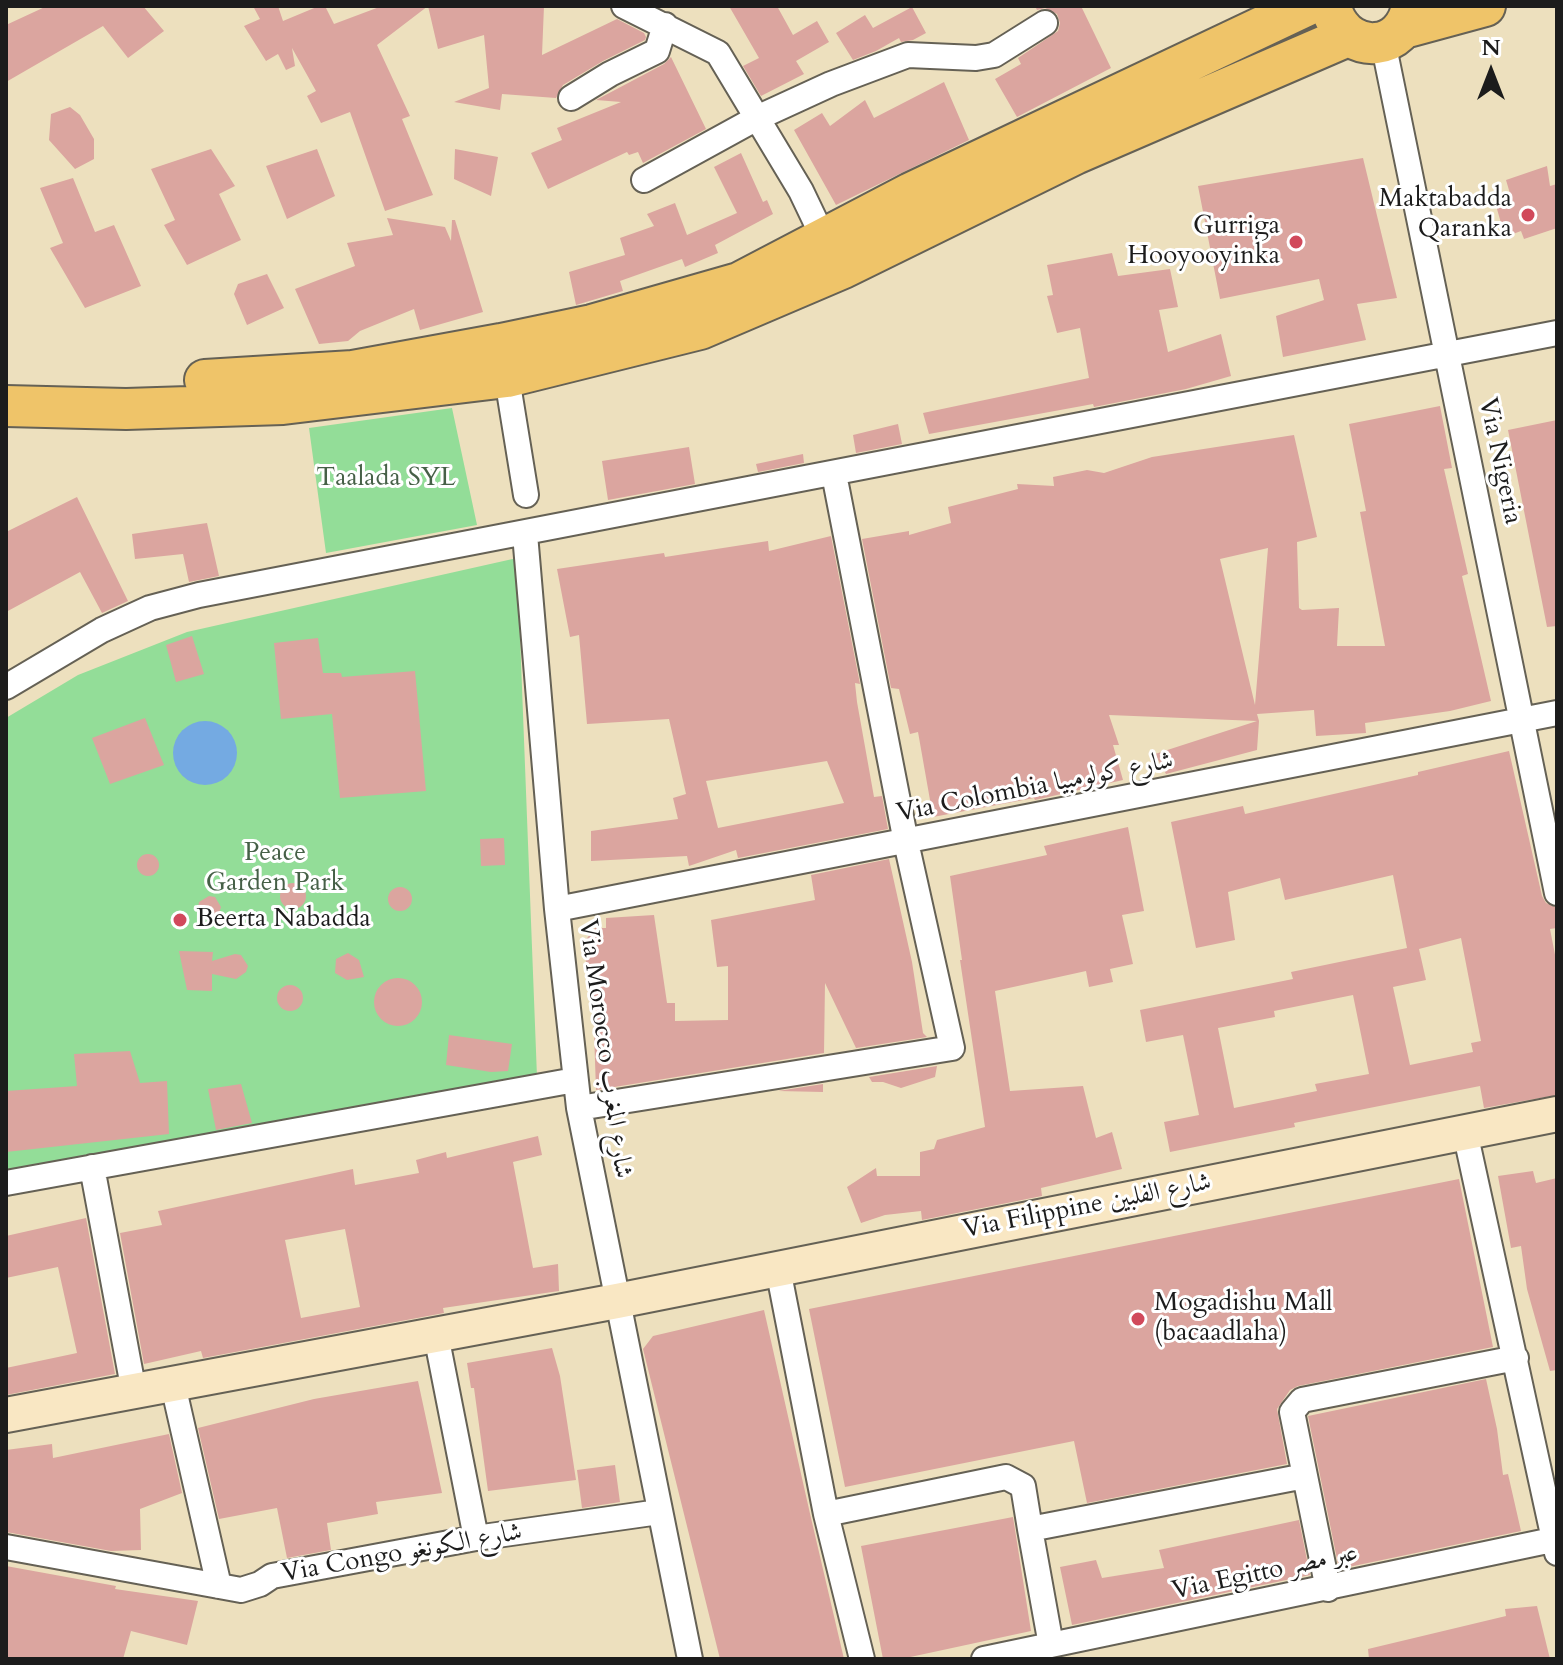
<!DOCTYPE html>
<html>
<head>
<meta charset="utf-8">
<style>
  body { margin:0 }
  #map { position:relative; width:1563px; height:1665px; overflow:hidden; background:#ede0be; font-family:Cardo,serif }
  canvas { display:block }
  .frame { position:absolute; inset:0; border:8px solid #1c1c1c; pointer-events:none }
  .north { position:absolute; left:1451px; top:32px; width:80px; height:80px; -webkit-text-stroke:6px #fff; paint-order:stroke; rotate:0deg; font-size:22px; font-weight:700; line-height:32px; text-align:center; color:#1c1c1c }
  .north::after { content:''; display:block; margin:auto; width:28px; height:36px; background:#1c1c1c; clip-path:polygon(50% 0,100% 100%,50% 72%,0 100%) }
</style>
</head>
<body>
<div id="map">
<canvas width="1563" height="1665"></canvas>
<div class="frame"></div>
<div class="north">N</div>
</div>
<script>
const ctx = document.querySelector('canvas').getContext('2d');
ctx.lineJoin = 'round';
function fill(path, color) {
  ctx.fillStyle = color;
  ctx.fill(path, 'evenodd');
}
function stroke(path, color, width, dash) {
  ctx.strokeStyle = color;
  ctx.lineWidth = width;
  ctx.lineCap = dash ? 'butt' : 'round';
  ctx.setLineDash(dash || []);
  ctx.stroke(path);
}
function label(font, color, halo, rows, align = 'center') {
  ctx.font = font + ' Cardo,Amiri,serif';
  ctx.lineWidth = 6;
  ctx.setLineDash([]);
  ctx.textBaseline = 'middle';
  ctx.strokeStyle = halo;
  ctx.fillStyle = color;
  for (const [text, x, y, turn = 0] of rows) {
    ctx.save();
    ctx.translate(x, y);
    ctx.rotate((+turn || 0) * Math.PI / 180);
    ctx.textAlign = isNaN(turn) ? turn : align;
    if (halo) ctx.strokeText(text, 0, 0);
    ctx.fillText(text, 0, 0);
    ctx.restore();
  }
}
fill(new Path2D(`
  M452 408 477 525 326 553 309 428Z
  M517 558 537 1077 6 1173V718L78 675 187 632Z`), '#93dd98');
fill(new Path2D(`
  M173 753a32 32 0 1 1 64 0a32 32 0 1 1-64 0Z`), '#74aae2');
fill(new Path2D(`
  M47 6H143L164 31 128 58 103 26 6 82V25Z
  M253 6H278L283 21 319 6H325L334 24 382 6H428L377 45 410 116 402 119 433 195 385 211 350 112 321 123 307 96 316 91 292 48 295 66 286 70 278 54 266 61 244 26 260 19Z
  M428 6H544L542 55 617 19 644 33 646 37 645 40 603 61 563 85 556 98 502 94 500 110 454 102 489 88 484 35 438 49Z
  M729 6H777L793 35 817 21 829 42 796 61 804 74 761 96 743 66 759 58Z
  M1035 6H1081L1111 68 1017 117 995 79 1021 64 1018 58 1058 31 1060 23 1057 14 1045 8 1037 10Z
  M912 7 926 33 913 40 901 42 899 38 876 51 853 60 836 33 865 15 873 28Z
  M671 57 706 129 643 163 638 152 629 155 627 152 548 189 531 153 562 140 557 128 621 102 596 100 664 64Z
  M944 82 969 140 836 205 794 130 822 113 830 126 865 100 874 118Z
  M70 107 80 115 94 139V159L75 169 49 140 51 114Z
  M211 149 235 186 219 194 241 240 187 265 164 225 175 220 151 169Z
  M317 149 335 196 287 219 266 166Z
  M455 149 498 157 491 196 454 179Z
  M741 153 763 202 767 200 773 214 715 245 718 253 685 267 682 259 620 281 623 291 576 305 569 272 625 255 620 238 654 226 647 214 675 203 687 235 737 213 714 167Z
  M1363 158 1397 298 1357 304 1366 340 1283 357 1276 316 1324 300 1319 279 1220 299 1198 186Z
  M1547 166 1550 186 1557 184V228L1524 239 1521 231 1505 237 1495 202 1511 197 1506 180Z
  M73 178 95 232 114 225 141 286 85 308 50 248 63 243 40 188Z
  M387 218 445 227 451 241 452 220H455L483 312 420 330 414 309 360 331 348 341 319 344 295 289 355 266 347 243 393 235Z
  M1112 253 1118 276 1170 269 1178 307 1159 310 1168 352 1221 334 1231 376 1186 389 1094 407 1093 404 929 434 923 413 1089 378 1080 328 1057 333 1047 296 1053 295 1047 265Z
  M267 274 284 308 247 325 234 294 238 284Z
  M1440 406 1452 468 1444 469 1468 574 1462 576 1491 701 1450 711 1365 723 1366 733 1316 736 1314 710 1257 714 1259 721 1257 750 1166 774 1155 754 1257 721 1109 715 1119 745H1113L1123 780 1035 800 1034 798 933 817 918 732 910 734 899 689 891 688 862 539 909 531V535L951 523 948 507 1018 489 1017 484 1054 486 1053 477 1087 470 1104 473 1152 457 1294 435 1317 537 1297 542 1299 608 1302 610 1339 608 1337 646H1385L1360 512 1366 511 1349 424ZM1268 548 1255 705 1220 559Z
  M1557 420V626L1547 627 1508 430Z
  M898 424 902 444 856 453 853 435Z
  M689 447 695 484 608 500 602 461Z
  M803 454 804 463 758 472 756 464Z
  M77 497 128 601 102 613 80 572 6 612V532Z
  M207 523 219 576 189 582 183 554 135 559 132 534Z
  M831 536 860 684 855 683 857 702 874 797 882 796 888 829 738 858 736 850 689 866 687 856 591 861V831L678 819 673 798 686 794 669 719 587 724 579 635 570 637 557 569 664 553 665 557 768 541 769 551ZM827 761 844 803 718 828 706 781Z
  M192 636 204 674 176 682 166 645Z
  M318 638 323 673H341L342 677 415 671 426 791 340 798 332 714 281 719 274 643Z
  M145 718 164 765 110 784 92 738Z
  M1509 751 1542 896 1546 903 1557 908V928L1550 929 1557 965V1095L1484 1108 1480 1086 1294 1123 1295 1127 1170 1152 1164 1122 1199 1115 1183 1035 1146 1042 1140 1010 1293 979 1291 972 1407 948 1393 875 1285 900 1280 878 1228 892 1235 940 1196 948 1171 822 1243 806 1245 814 1418 775V772ZM1461 938 1481 1041 1471 1043 1473 1052 1410 1065 1393 987 1426 980 1419 949ZM1353 995 1369 1074 1315 1084 1317 1091 1234 1108 1218 1028 1275 1017 1274 1011Z
  M1128 827 1144 911 1122 915 1133 964 1110 969 1113 982 1089 987 1086 971 995 991 1010 1091 1083 1086 1096 1138 1112 1132 1122 1169 1041 1188 1042 1196 922 1220 921 1211 885 1215 861 1223 847 1187 876 1168 877 1176H920V1152L934 1149 937 1140 985 1127 960 960H962L950 876 1047 855 1044 846Z
  M504 838 505 865 481 866 480 839Z
  M137 865a11 11 0 1 1 22 0a11 11 0 1 1-22 0Z
  M889 859 912 962 923 1033 927 1037 856 1048 825 983 824 1053 596 1090 593 1002H590L584 942 595 928H606V918L654 915 667 1003H675V1021L728 1020V966L717 967 711 920 815 900 811 875Z
  M280 896a13 13 0 1 1 26 0a13 13 0 1 1-26 0Z
  M388 899a12 12 0 1 1 24 0a12 12 0 1 1-24 0Z
  M209 896 215 897 221 907 219 913 210 923 200 914 198 908 199 902Z
  M179 951 213 952 212 961 235 954 241 955 248 966 246 972 236 979 212 974V991L187 990Z
  M348 953 359 960 364 977 347 980 335 973 336 959Z
  M374 1002a24 24 0 1 1 48 0a24 24 0 1 1-48 0Z
  M277 998a13 13 0 1 1 26 0a13 13 0 1 1-26 0Z
  M449 1035 512 1044 508 1071 491 1072 446 1065Z
  M130 1051 140 1083 167 1081 169 1134 6 1152V1091L77 1086 74 1054Z
  M937 1066 935 1077 901 1088 883 1082H872L869 1077Z
  M241 1084 252 1123 216 1130 208 1089Z
  M823 1084V1092L778 1091Z
  M538 1136 542 1155 513 1162 533 1268 558 1264 559 1291 443 1308 444 1313 203 1358 201 1351 144 1364 120 1233 162 1225 158 1211 353 1169 355 1185 419 1173 416 1160 446 1152 447 1158ZM345 1229 360 1307 301 1318 285 1240Z
  M1533 1171 1536 1183 1557 1178V1370L1550 1371 1527 1289 1521 1246 1511 1248 1498 1176Z
  M1459 1179 1493 1347 1298 1386 1290 1390 1277 1409 1287 1464 1087 1503 1074 1441 845 1487 809 1309Z
  M86 1218 115 1374 6 1395V1368L77 1353 58 1267 6 1278V1236Z
  M764 1310 811 1518 844 1659H720L643 1349 653 1336Z
  M552 1348 560 1376 576 1480 488 1491 474 1388H471L467 1363Z
  M1486 1379 1497 1429 1503 1475 1508 1474 1521 1531 1339 1569 1308 1416Z
  M418 1381 442 1493 376 1502 378 1514 327 1523 331 1550 287 1558 277 1508 219 1519 198 1428 314 1399Z
  M169 1434 182 1493 140 1509 141 1550 111 1551 6 1532V1450L52 1444 53 1458Z
  M615 1465 620 1502 582 1508 577 1470Z
  M1013 1517 1031 1631 901 1659H883L861 1546Z
  M1299 1520 1310 1575 1072 1625 1060 1567 1096 1560 1102 1578 1164 1568 1159 1550Z
  M6 1566 116 1586 115 1589 198 1601 187 1645 131 1631 123 1659H6Z
  M1537 1606 1550 1659H1369L1368 1649 1506 1616 1505 1609Z`), '#dba59f');
const minor = new Path2D(`
  M624 6 718 53 801 191 823 237
  M1383 42 1557 893
  M571 98 610 74 657 51 665 25
  M644 180 757 118 831 84 908 55 976 58 994 55 1045 23
  M505 366 526 495
  M525 534 557 909 579 1108 690 1659
  M6 687 102 630 150 608 199 595 1557 333
  M557 909 1557 713
  M579 1108 952 1048 906 842 834 474
  M1465 1132 1557 1553
  M92 1167 134 1392
  M6 1183 575 1080
  M778 1269 826 1514 862 1659
  M436 1335 476 1538
  M173 1385 219 1586
  M1305 1476 1328 1589
  M826 1514 1006 1477 1023 1486 1030 1529 1305 1476 1292 1412 1302 1400 1516 1358
  M1030 1529 1051 1645
  M6 1547 241 1590 260 1584 272 1576 476 1538 659 1512
  M984 1659 1557 1539`);
const secondary = new Path2D(`
  M6 1415 617 1301 1557 1114`);
const trunk = new Path2D(`
  M1333 14C1350 56 1404 52 1412 6
  M1404 28 1485 6
  M205 380 353 371 501 344 592 325 739 283 911 193 1306 6
  M6 406 126 409 283 404 507 377 700 329 843 268 1075 154 1348 36`);
stroke(minor, '#656155', 28);
stroke(secondary, '#656155', 38);
stroke(trunk, '#656155', 44);
stroke(minor, '#fff', 24);
stroke(secondary, '#f9e7c3', 34);
stroke(trunk, '#efc469', 40);
for (const [x, y, r, color] of [
  [1528,215,8,"#d1495b"],
  [1296,242,8,"#d1495b"],
  [180,920,8,"#d1495b"],
  [1138,1319,8,"#d1495b"]
]) {
  const dot = new Path2D();
  dot.arc(x, y, r, 0, 2 * Math.PI);
  ctx.fillStyle = color;
  ctx.fill(dot);
  stroke(dot, '#fff', 3);
}
label('26px', '#1c1c1c', '#fff', [
  ["Maktabadda",1512,200],
  ["Qaranka",1512,230],
  ["Gurriga",1280,227],
  ["Hooyooyinka",1280,257],
  ["Beerta Nabadda",196,920,"left"],
  ["Mogadishu Mall",1154,1304,"left"],
  ["(bacaadlaha)",1154,1334,"left"]
], 'right');
label('26px', '#1c1c1c', '#fff', [
  ["Via Nigeria",1499,461,78],
  ["Via Colombia شارع كولومبيا",1035,788,-11],
  ["Via Morocco شارع المغرب",604,1049,82],
  ["Via Filippine شارع الفلبين",1087,1207,-11],
  ["Via Congo شارع الكونغو",402,1554,-10],
  ["Via Egitto عبر مصر",1265,1573,-12]
]);
label('26px', '#466047', '#fff', [
  ["Taalada SYL",386,479],
  ["Peace",275,854],
  ["Garden Park",275,884]
]);
</script>
</body>
</html>
